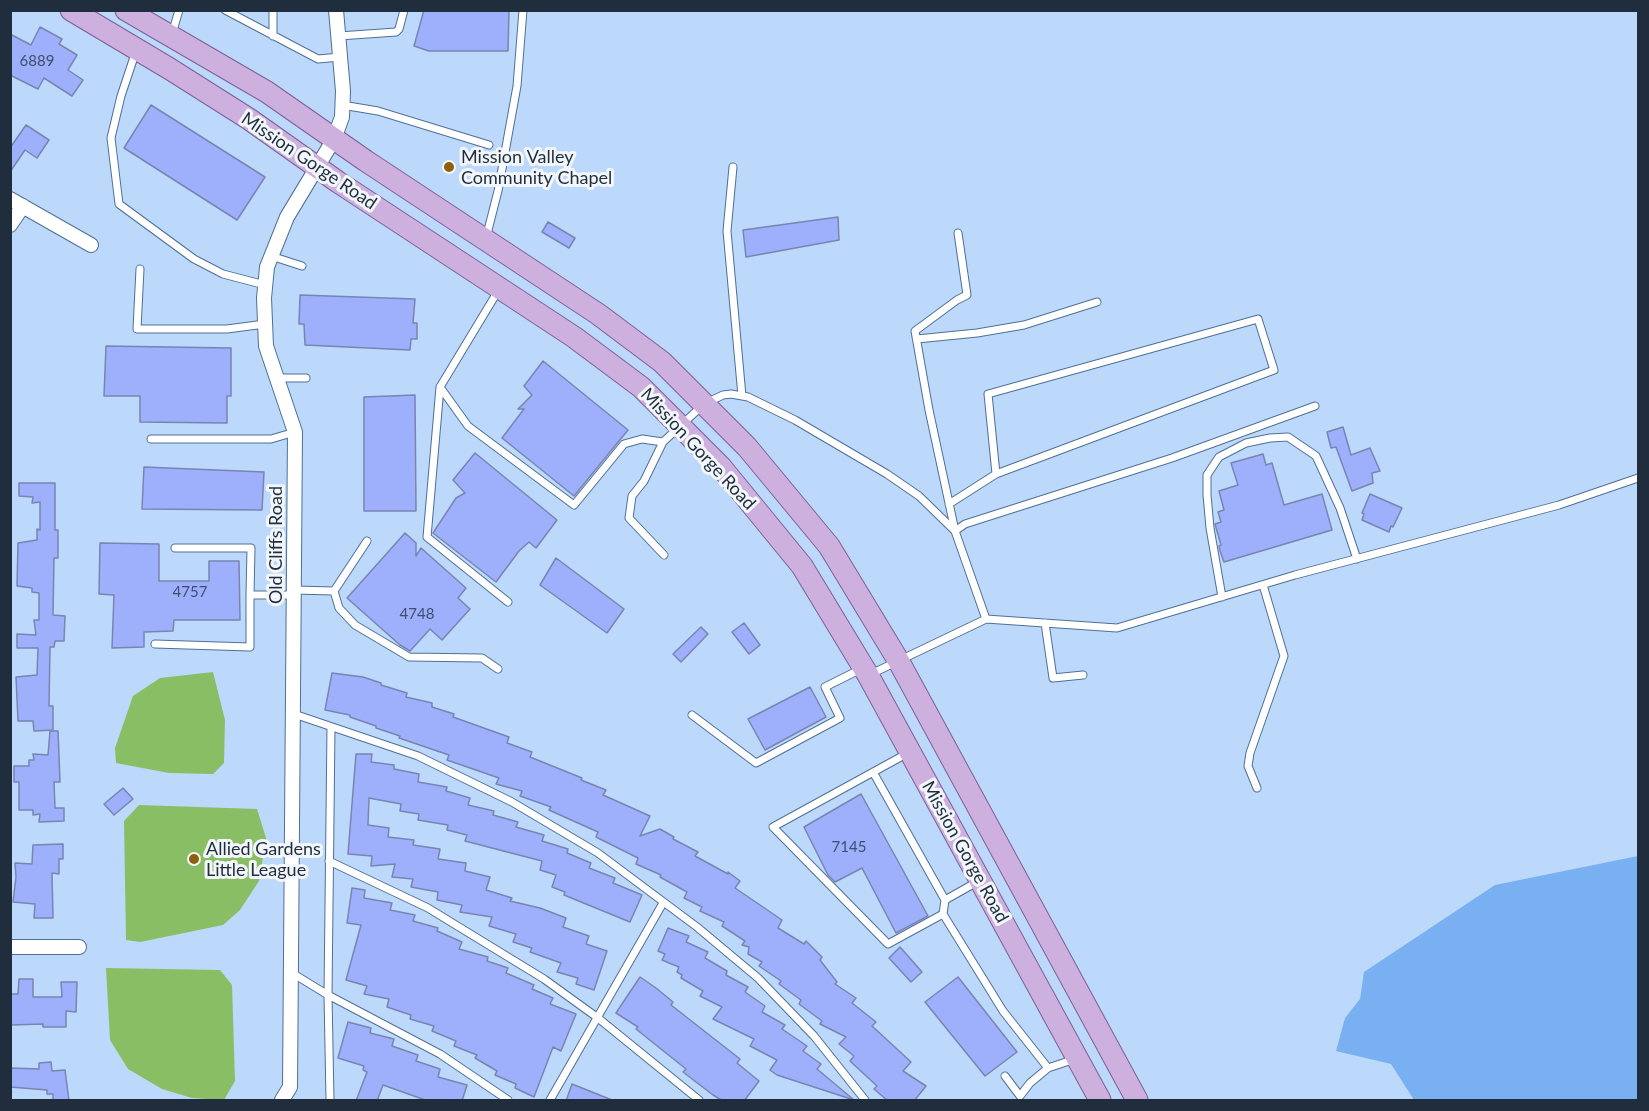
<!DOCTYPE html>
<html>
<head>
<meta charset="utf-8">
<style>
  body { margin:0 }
  #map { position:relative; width:1649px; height:1111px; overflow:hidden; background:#bcd8fb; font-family:Lato,sans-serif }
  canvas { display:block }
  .frame { position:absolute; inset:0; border:12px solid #1f2d3d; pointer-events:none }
</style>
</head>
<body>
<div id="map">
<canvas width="1649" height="1111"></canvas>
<div class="frame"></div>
</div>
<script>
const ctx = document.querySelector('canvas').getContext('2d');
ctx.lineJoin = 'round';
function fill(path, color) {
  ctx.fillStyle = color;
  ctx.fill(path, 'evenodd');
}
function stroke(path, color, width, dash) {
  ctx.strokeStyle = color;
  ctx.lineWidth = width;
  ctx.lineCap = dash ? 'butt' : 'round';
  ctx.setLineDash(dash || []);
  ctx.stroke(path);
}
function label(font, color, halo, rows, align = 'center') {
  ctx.font = font + ' Lato,sans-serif';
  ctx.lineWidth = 6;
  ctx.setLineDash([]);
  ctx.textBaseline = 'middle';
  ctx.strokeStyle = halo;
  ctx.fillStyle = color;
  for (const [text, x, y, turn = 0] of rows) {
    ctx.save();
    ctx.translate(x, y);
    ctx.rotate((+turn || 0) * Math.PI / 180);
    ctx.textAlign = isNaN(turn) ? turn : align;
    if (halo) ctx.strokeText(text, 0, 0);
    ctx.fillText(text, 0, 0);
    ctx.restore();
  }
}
fill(new Path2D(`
  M213 672 225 720 224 763 213 774 169 773 116 763 115 748 133 696 160 678Z
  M139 805 257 809 266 838 259 881 240 910 223 925 140 942 126 940 124 821Z
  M106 968 220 970 232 985 235 1081 224 1100 192 1098 162 1089 128 1069 110 1040Z`), '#8abe65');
fill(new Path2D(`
  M1638 856V1100H1414L1391 1064 1336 1051 1345 1018 1360 999 1364 972 1495 885Z`), '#79b0f1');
const building = new Path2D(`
  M424 10H509L508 51H429L414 46Z
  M40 27 62 39 59 44 77 55 68 70 83 80 72 96 44 78 38 89 10 75V34L31 45Z
  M151 105 265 177 237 220 124 148Z
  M26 125 49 140 37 158 25 150 10 172V148Z
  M838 217 839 240 746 257 743 230Z
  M548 222 575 238 569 248 542 232Z
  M300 295 415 299 413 323H417V339H411L410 350 305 345 304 324H299Z
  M106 346 231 348V396H227V423L140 422V396H104Z
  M543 361 628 430 574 496 502 438 524 409H518L532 395 524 386Z
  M415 395 416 511H364V397Z
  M1343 427 1351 455 1370 448 1380 471 1372 473 1373 483 1352 491 1336 447 1331 448 1327 432Z
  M475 453 557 520 536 548 529 542 519 551 496 582 433 533 456 498 465 493 453 480Z
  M1263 454 1266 465 1272 463 1284 505 1322 494 1332 530 1224 562 1220 551 1219 546 1221 545 1215 524 1221 522 1218 512 1224 510 1219 491 1238 485 1231 463Z
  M144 467 264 472 262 510 142 509Z
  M19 483H55V530H58V558H54L53 615 65 616 64 641H55L54 647H50L49 706H53V730L34 731 33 721H18L16 677 37 675 38 648H17V634L36 635 34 620H39V593L32 592V588L17 586 18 543 37 540V529L40 530V502L32 503 33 497 19 496Z
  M1370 494 1402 508 1393 527 1391 526 1389 532 1362 520 1364 514 1362 513Z
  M405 533 416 543V556L421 548 466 588 458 598 470 609 442 640 430 629 410 651 400 645 347 598Z
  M100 543 159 544V581H209V561H239L240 620H174L173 631 144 632V647L112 648 114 595 99 594Z
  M556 558 624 609 607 633 540 585Z
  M744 623 760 645 749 654 732 632Z
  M701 627 708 634 681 662 673 654Z
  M332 673 363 677 381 683V685L407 693 406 697 432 703V707L454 714 453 717 509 737 507 743 532 752 530 757 582 778 581 780 606 790 603 795 650 816 640 836 660 829 674 837 673 839 698 852 695 856 728 874V872L740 881 735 888 782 920 778 928 804 944 806 941 822 957 820 960 837 982 835 984 856 998 852 1003 876 1022 872 1026 911 1062 903 1071 926 1086 914 1101H888L874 1089 877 1086 850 1061 854 1056 839 1044 846 1037 820 1024 822 1021 799 1004 801 1000 779 984 781 981 759 966 762 962 748 954 749 947 742 945 745 941 722 926 724 922 700 911 702 907 684 898 687 892 660 877 661 875 636 864 638 858 596 837 598 832 549 810 551 807 520 796 522 791 496 784 499 778 447 760 449 755 399 738 400 736 376 728V726L350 717V715L325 710Z
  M810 687 826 717 765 750 748 719Z
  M50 731H58L60 782H54L55 808H64V821L39 822 40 814 33 815V810H19V782H14V766H29V760H34L33 754 48 755Z
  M356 754H372L371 762 394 765V769L419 774 418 782 447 787 446 791 470 798 468 805 494 811 493 815 518 822 516 827 544 835 542 841 568 849 567 853 591 863 589 868 615 878 613 883 642 895 630 922 564 895 565 892 552 887 556 875 540 870 542 861 465 841 467 835 447 830 448 825 418 820 419 814 400 811 401 804 369 798 368 825 389 828 388 837 414 840 413 845 440 849 438 859 466 863 465 871 490 877 486 890 512 898 510 901 540 908 566 918 563 927 589 936 586 944 607 951 594 990 576 984 578 978 557 972 561 963 530 952 532 948 513 942 516 934 489 926 492 917 460 912 462 905 437 900 438 892 411 887 413 879 392 877 395 864 371 866 372 856 348 854Z
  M123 788 133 799 114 815 104 804Z
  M861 794 928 916 896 933 862 868 835 882 828 875 804 827Z
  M63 844V859H59V874L52 873V875L53 918H34L35 904 13 902 16 877 15 863 32 864 33 845Z
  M352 888 365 890 364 898 392 903 390 910 415 915 413 921 438 928 437 931 462 942 459 949 488 957 487 961 508 968 506 973 534 985 532 989 553 998 550 1004 576 1014 561 1051 553 1047 534 1097 515 1088 516 1084 495 1075 497 1071 475 1058 477 1055 454 1046 456 1041 432 1031 434 1026 410 1019 411 1015 387 1007 389 999 364 994 367 986 346 980 361 925 347 923Z
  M668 928 689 936 686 942 708 952 705 958 727 971 726 975 748 987 745 992 765 1006 762 1012 785 1025 782 1029 807 1046 803 1051 821 1064 817 1069 854 1100 777 1075 770 1070 777 1060 750 1046 754 1039 713 1019 722 1007 700 996 703 991 681 978 682 975 677 972 679 967 662 960 665 954 658 951Z
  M900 947 922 972 911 982 889 958Z
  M640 977 656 988 673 1002 671 1005 740 1059 737 1063 759 1081 744 1101H723L713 1095 683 1072 686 1069 636 1029 638 1027 616 1013Z
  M958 977 1017 1052 985 1076 925 1002Z
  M19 979H33V997H62L61 982H77L76 1012 66 1011V1027H43V1024L10 1025V994H18Z
  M348 1022 371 1028 370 1033 394 1039 392 1046 418 1055 416 1061 440 1069 438 1077 467 1085 462 1101H428L383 1085 377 1101H356L367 1072 363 1070 364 1066 338 1058Z
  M51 1062 52 1071 65 1070 69 1101H53V1094H47V1090L10 1087V1068L39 1069V1063Z
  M572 1084 612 1100V1101H566Z`);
fill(building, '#9eb0fc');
stroke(building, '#7984b3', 1.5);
const lane = new Path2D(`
  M225 10 318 59 340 57
  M273 10V36
  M172 34 179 10
  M339 36 396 32 399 29 404 10
  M136 51 121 96 111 138 119 204 194 259 223 274 265 285
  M342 105 378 111 489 145
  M733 167 727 231 742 396
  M486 238 498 191 517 86 523 10
  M271 256 302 266
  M140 269 137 329H227L265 324
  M498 291 440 387 468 426 574 505 624 444 642 439 663 442 704 404 723 395 731 394 748 397 795 420 887 474 919 496 955 531
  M917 339 977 333 1024 325 1097 302
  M277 378H306
  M440 387 427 537 508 602
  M151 439H271L295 432
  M663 442 644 481 632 496 629 518 664 555
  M949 504 996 474 1274 370 1258 319 988 394 996 474
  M955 531 929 410 915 331 957 300 967 295 958 233
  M175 548H251L250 595
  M294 590 334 591 339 608 355 625 409 657 482 658 498 669
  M334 591 367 541
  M1222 597 1210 528 1207 495V475L1219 457 1246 443 1270 438 1288 437 1316 456 1340 508 1357 559
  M986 619 955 531 965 524 1172 458 1315 406
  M1045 623 1053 678 1083 675
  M155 644 250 647V595H294
  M871 674 986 619 1117 628 1295 575 1559 505 1638 478
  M294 714 418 756 512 802 598 853 697 927 758 978 814 1036 865 1100
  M692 715 756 763 840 718 825 687 861 669
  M331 727 328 995 440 1054 508 1100
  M908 753 773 827 888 944 943 914 1003 1011 1048 1068 1075 1059
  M873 772 945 900
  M1257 788 1248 766 1250 753 1284 656 1263 585
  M329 861 428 908 544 979 598 1018 699 1100
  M943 914 945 900 977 882
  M292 973 328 995 330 1100
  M1005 1076 1020 1096 1030 1083 1048 1068
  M550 1100 663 903`);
const street = new Path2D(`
  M10 199 91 245
  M10 225 23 206
  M10 947H79
  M282 1100 290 1087 295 432 266 346 264 298 267 267 287 217 334 139 342 117 343 91 336 10`);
const primary = new Path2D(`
  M71 10 170 69 249 119 338 182 574 337 641 387 721 467 802 566 868 675 1100 1100
  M126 10 267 92 366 161 598 314 662 362 747 447 829 546 898 660 1137 1100`);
stroke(lane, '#4f7096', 9);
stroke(street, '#4f7096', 16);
stroke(primary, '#7c6099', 23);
stroke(lane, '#fff', 7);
stroke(street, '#fff', 14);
stroke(primary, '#ceb0df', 21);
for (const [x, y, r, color] of [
  [449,167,6,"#8f5f0b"],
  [194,859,6,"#8f5f0b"]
]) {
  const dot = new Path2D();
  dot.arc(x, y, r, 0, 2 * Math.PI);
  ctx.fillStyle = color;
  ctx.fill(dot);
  stroke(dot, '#f3f7fb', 2);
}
label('15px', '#3f4e6d', null, [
  ["6889",37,61],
  ["4757",190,592],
  ["4748",417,614],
  ["7145",849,847]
]);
label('18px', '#1f2d3d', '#f3f7fb', [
  ["Mission Valley",461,157],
  ["Community Chapel",461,178],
  ["Allied Gardens",206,849],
  ["Little League",206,870]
], 'left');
label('18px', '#1f2d3d', '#f3f7fb', [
  ["Mission Gorge Road",309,161,34],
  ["Mission Gorge Road",698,449,47],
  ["Old Cliffs Road",276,545,-90],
  ["Mission Gorge Road",965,852,61]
]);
</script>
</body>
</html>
